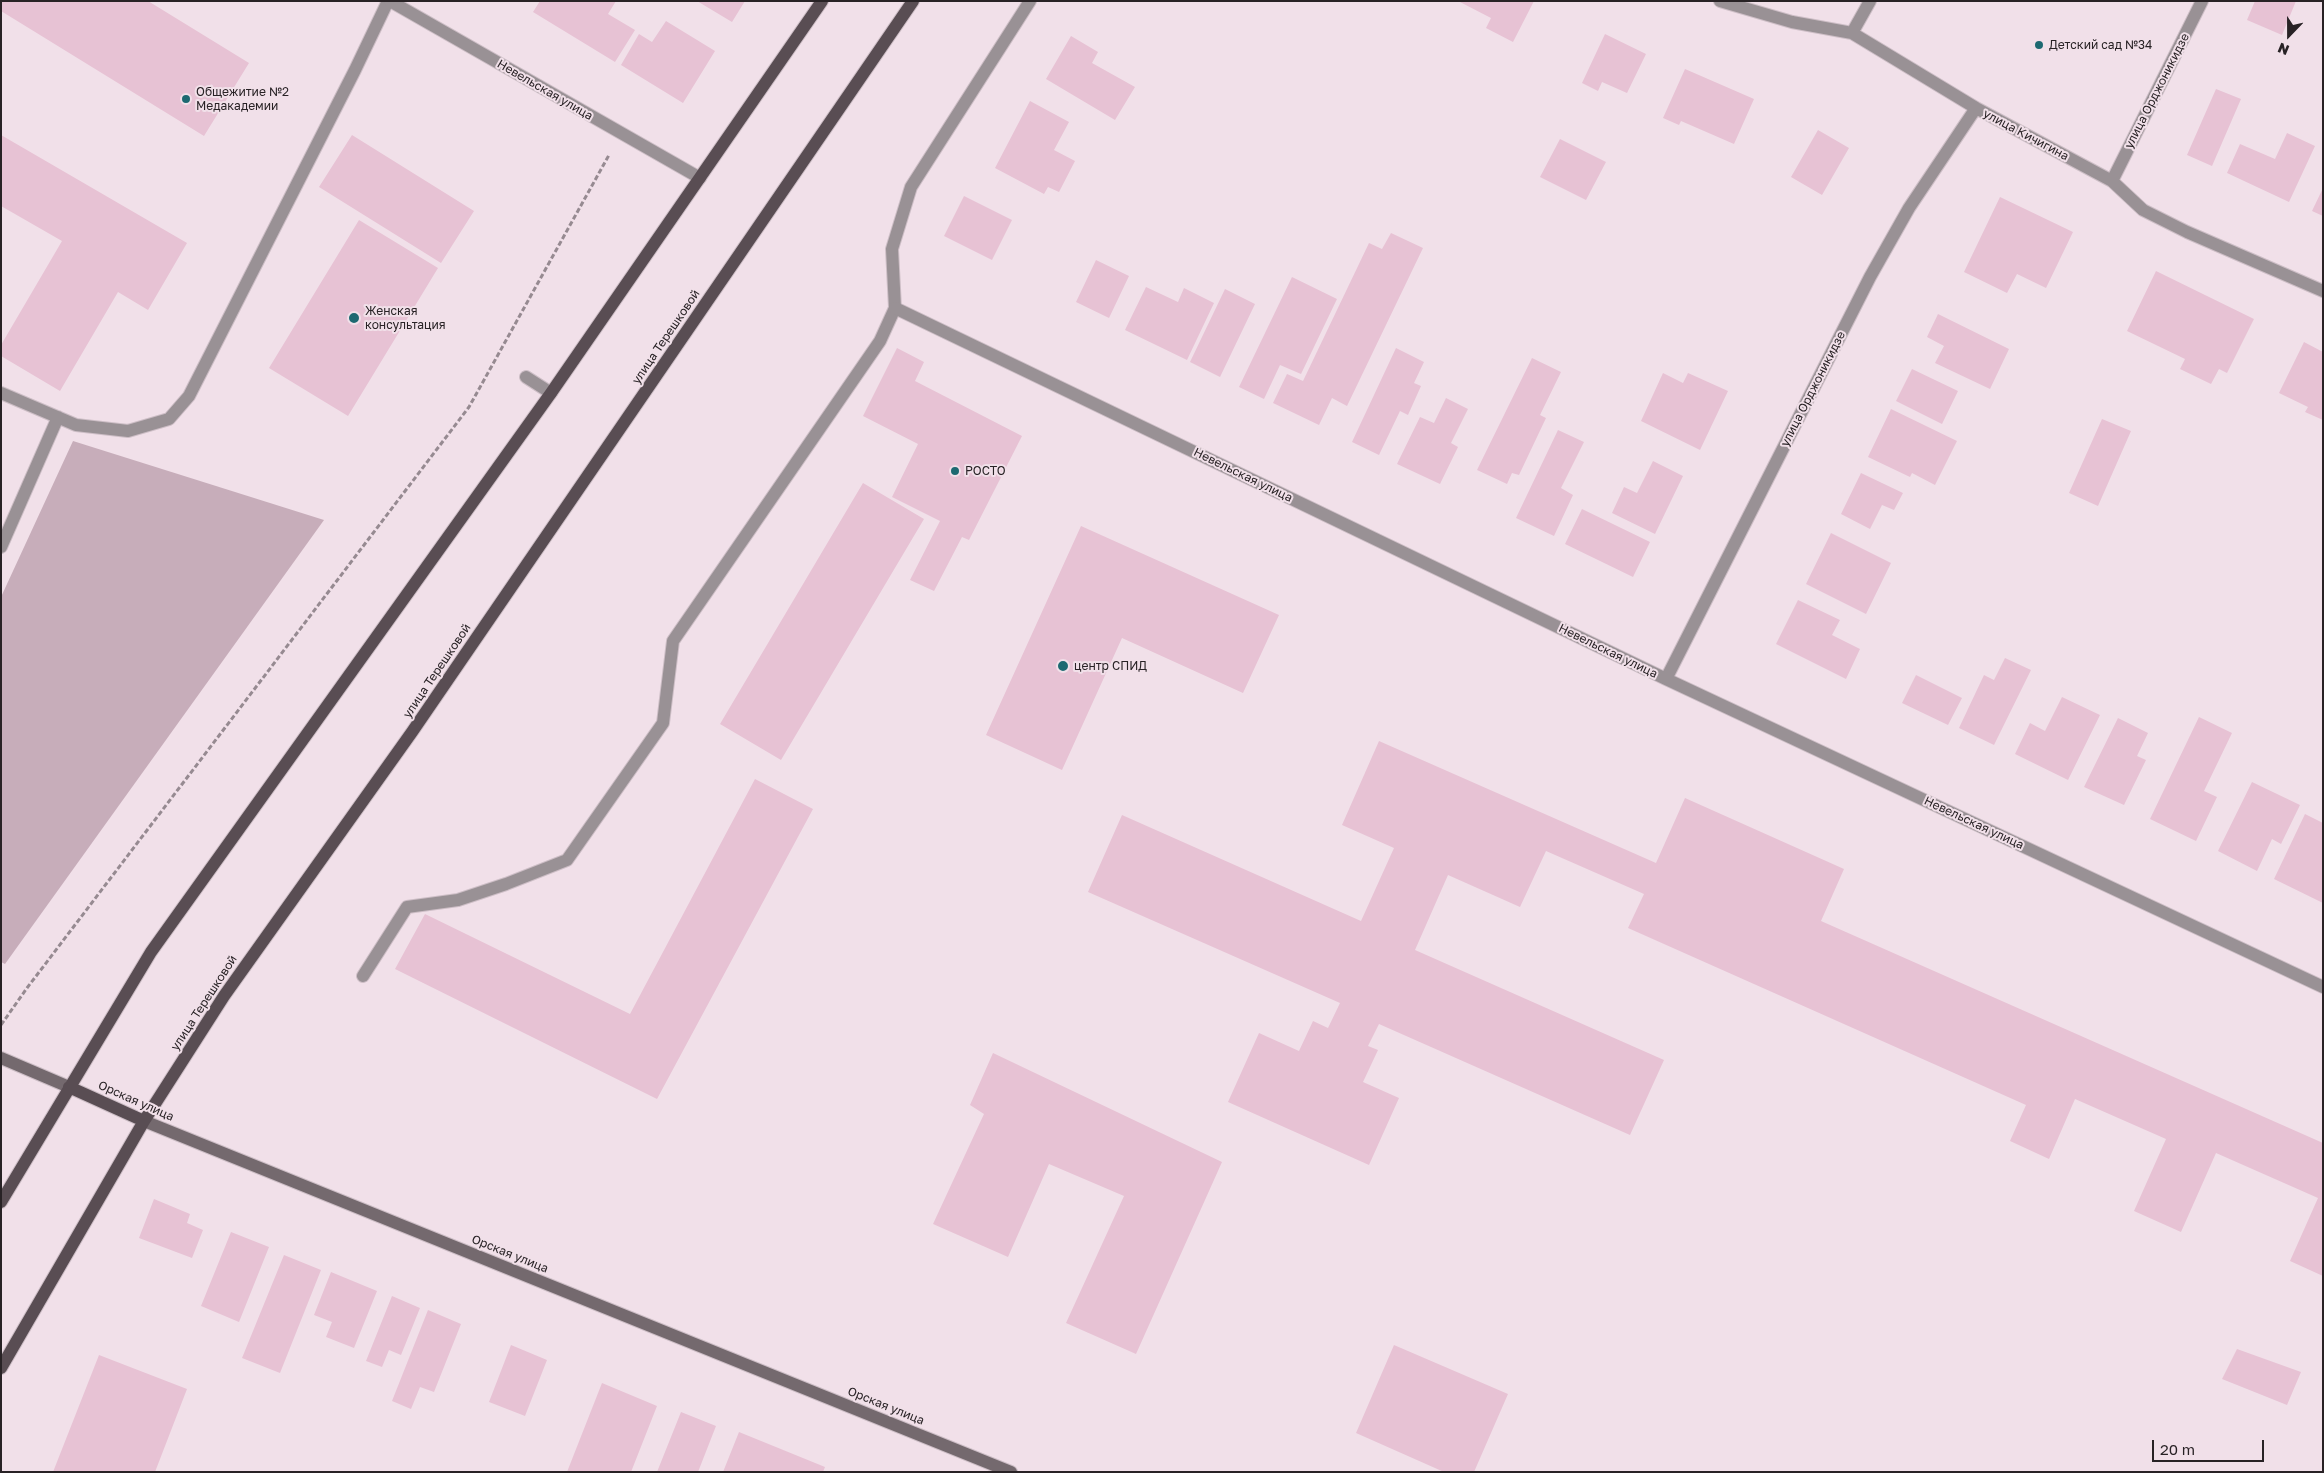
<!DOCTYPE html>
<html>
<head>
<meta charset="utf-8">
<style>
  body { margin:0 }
  #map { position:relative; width:2324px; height:1473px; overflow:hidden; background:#f1e0e9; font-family:"Golos Text",sans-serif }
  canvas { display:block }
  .frame { position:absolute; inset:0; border:2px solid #282225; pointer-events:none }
  .north { position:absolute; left:2264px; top:10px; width:50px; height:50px; -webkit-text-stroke:4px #f1e0e9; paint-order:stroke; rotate:202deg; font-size:14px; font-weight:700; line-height:20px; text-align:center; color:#282225 }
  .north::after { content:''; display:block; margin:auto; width:18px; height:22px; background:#282225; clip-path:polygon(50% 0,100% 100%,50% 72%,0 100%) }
  .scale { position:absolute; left:2152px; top:1440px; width:112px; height:22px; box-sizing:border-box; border:2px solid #282225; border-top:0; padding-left:6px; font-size:15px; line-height:18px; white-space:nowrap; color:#282225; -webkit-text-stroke:4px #f1e0e9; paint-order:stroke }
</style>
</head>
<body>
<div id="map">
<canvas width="2324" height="1473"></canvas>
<div class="frame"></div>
<div class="north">N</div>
<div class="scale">20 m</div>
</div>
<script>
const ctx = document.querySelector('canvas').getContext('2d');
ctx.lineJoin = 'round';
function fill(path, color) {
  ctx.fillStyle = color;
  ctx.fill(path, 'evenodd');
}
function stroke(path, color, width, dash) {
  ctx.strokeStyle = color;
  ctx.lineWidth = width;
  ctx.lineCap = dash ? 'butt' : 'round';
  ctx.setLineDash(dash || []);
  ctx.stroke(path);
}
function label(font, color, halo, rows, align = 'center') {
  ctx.font = font + ' "Golos Text",sans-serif';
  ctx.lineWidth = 4;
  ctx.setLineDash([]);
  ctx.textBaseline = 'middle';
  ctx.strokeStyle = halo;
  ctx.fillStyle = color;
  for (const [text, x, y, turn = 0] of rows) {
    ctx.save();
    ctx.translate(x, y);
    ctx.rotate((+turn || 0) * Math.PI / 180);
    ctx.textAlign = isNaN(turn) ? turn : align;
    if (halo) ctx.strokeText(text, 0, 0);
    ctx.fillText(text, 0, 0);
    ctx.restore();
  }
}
fill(new Path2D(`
  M73 441 324 520 5 964 1 962V597Z`), '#c7adba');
fill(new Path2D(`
  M1 1H148L249 63 204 136 1 11Z
  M540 1H616L608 14 635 30 615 62 533 12Z
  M697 1H745L732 22Z
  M1458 1H1534L1513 42 1486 28 1491 18Z
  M2255 1H2296L2282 35 2247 20Z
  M666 21 715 51 683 103 621 65 639 34 652 42Z
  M1605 34 1646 54 1627 93 1602 82 1598 91 1582 83Z
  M1071 36 1098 52 1092 63 1135 87 1115 120 1046 79Z
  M1685 69 1754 99 1734 144 1681 121 1679 125 1663 118Z
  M2216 89 2241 99 2212 166 2187 155Z
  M1030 101 1069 122 1054 150 1075 161 1059 192 1048 187 1044 194 995 168Z
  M1818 130 1849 148 1822 195 1791 177Z
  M2287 133 2315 146 2289 202 2227 173 2240 144 2275 159Z
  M1 135 187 243 148 310 118 292 60 391 1 356V345L62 241 1 206Z
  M352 135 474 211 441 263 319 187Z
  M1560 139 1606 162 1586 200 1540 177Z
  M2323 188V216L2312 211Z
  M964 196 1012 220 992 260 944 236Z
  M2000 197 2073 232 2046 288 2017 274 2007 293 1964 272Z
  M359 220 438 268 348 416 269 368Z
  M1391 233 1423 248 1347 406 1332 398 1319 425 1273 403 1287 374 1303 381 1369 243 1382 249Z
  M1096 260 1129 276 1109 318 1076 302Z
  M2156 271 2254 319 2227 373 2219 369 2211 384 2180 369 2185 359 2127 331Z
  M1292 277 1337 299 1301 374 1280 365 1264 399 1239 387Z
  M1146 287 1178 302 1184 288 1214 303 1187 360 1125 330Z
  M1225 289 1255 304 1220 377 1190 362Z
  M1938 314 2009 349 1990 389 1935 363 1944 346 1927 337Z
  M2304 342 2323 352V420L2305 412 2308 407 2279 393Z
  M897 348 924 362 915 381 1022 436 969 540 962 537 934 591 910 580 940 521 892 497 918 444 863 416Z
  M1396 348 1424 362 1414 383 1421 386 1408 415 1400 411 1379 455 1352 442Z
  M1532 358 1561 372 1540 415 1546 418 1519 475 1512 473 1507 484 1477 470Z
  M1912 369 1958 391 1942 424 1896 401Z
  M1663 373 1683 383 1688 373 1728 391 1700 450 1641 421Z
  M1446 398 1468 409 1451 443 1458 447 1440 484 1397 464 1420 417 1434 423Z
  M1891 409 1957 441 1935 485 1912 473 1910 477 1868 457Z
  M2102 419 2131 431 2098 506 2069 493Z
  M1558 430 1584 442 1561 488 1573 495 1554 536 1516 518Z
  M1653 461 1683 476 1655 534 1612 513 1624 487 1637 493Z
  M1861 473 1903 493 1894 510 1882 505 1870 529 1841 514Z
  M863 483 924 519 781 760 720 724Z
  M1582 509 1650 542 1633 577 1565 544Z
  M1081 526 1279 615 1243 693 1122 638 1062 770 986 735Z
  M1831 533 1891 563 1866 614 1806 584Z
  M1798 600 1840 620 1832 635 1860 649 1846 679 1776 644Z
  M2005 658 2031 670 1994 745 1959 728 1984 675 1994 680Z
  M1916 675 1962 698 1948 725 1902 703Z
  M2062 697 2100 715 2068 780 2015 754 2030 723 2045 731Z
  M2199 717 2232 733 2204 791 2217 797 2196 841 2150 819Z
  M2118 718 2148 733 2137 756 2146 760 2124 805 2084 787Z
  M1379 741 1656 863 1685 798 1844 869 1821 921 2323 1143V1276L2290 1261 2318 1198 2216 1153 2181 1232 2134 1211 2166 1139 2075 1099 2049 1159 2010 1141 2026 1105 1628 928 1644 894 1546 851 1520 907 1448 875 1415 950 1664 1060 1630 1135 1379 1024 1368 1046 1378 1050 1363 1082 1399 1098 1369 1165 1228 1102 1259 1033 1299 1051 1313 1021 1328 1028 1340 1003 1088 892 1122 815 1361 921 1394 848 1342 825Z
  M755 779 813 809 657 1099 395 969 425 914 630 1014Z
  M2252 782 2300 805 2281 844 2272 839 2257 871 2218 851Z
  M2305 814 2323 823V903L2274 879Z
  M993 1053 1222 1162 1136 1354 1066 1323 1124 1196 1049 1164 1008 1257 933 1224 984 1114 970 1105Z
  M154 1199 190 1214 187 1223 203 1230 192 1258 139 1238Z
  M231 1232 269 1247 239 1322 201 1306Z
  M284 1255 321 1270 280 1373 242 1358Z
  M331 1272 377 1291 354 1348 326 1337 332 1322 314 1315Z
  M392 1296 420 1308 401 1355 389 1350 382 1367 366 1361Z
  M428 1310 461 1324 434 1392 420 1387 411 1409 392 1401Z
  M511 1345 547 1360 525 1416 489 1402Z
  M1394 1345 1508 1394 1474 1472H1444L1356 1433Z
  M2237 1349 2301 1372 2287 1405 2222 1379Z
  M99 1355 187 1389 155 1472H53Z
  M602 1383 657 1406 631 1472H567Z
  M681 1412 716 1426 698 1472H657Z
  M739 1432 825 1467 823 1472H723Z`), '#e7c2d4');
const service = new Path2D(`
  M526 377 551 393
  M1 393 76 425 128 431 169 419 189 396 355 70 388 1
  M1 547 58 417
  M363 976 407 907 458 900 506 884 567 860 663 723 673 641 880 341 895 308 892 249 911 187 1030 1`);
const minor = new Path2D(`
  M390 1 700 178
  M1720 1 1792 22 1852 33 1976 108 2112 181 2143 210 2187 232 2323 291
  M1852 33 1870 1
  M2112 181 2202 1
  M895 308 1666 679 2323 987
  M1666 679 1870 277 1909 208 1976 108`);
const secondary = new Path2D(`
  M1 1058 69 1087
  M144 1121 1011 1472`);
const primary = new Path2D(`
  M69 1087 144 1121
  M1 1202 151 952 551 393 822 1
  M1 1368 144 1121 224 996 412 732 913 1`);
stroke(service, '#cdbec6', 14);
stroke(minor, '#cdbec6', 14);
stroke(secondary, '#cdbec6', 14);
stroke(primary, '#cdbec6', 14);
stroke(new Path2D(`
  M1 1025 27 988 469 407 609 155`), '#968a91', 3, [5, 2.5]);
stroke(service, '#999195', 12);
stroke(minor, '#999195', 12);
stroke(secondary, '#74696e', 12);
stroke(primary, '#594d53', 12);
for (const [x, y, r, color] of [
  [2039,45,5,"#1d6971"],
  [186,99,5,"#1d6971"],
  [354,318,6,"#1d6971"],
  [955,471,5,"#1d6971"],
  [1063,666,6,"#1d6971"]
]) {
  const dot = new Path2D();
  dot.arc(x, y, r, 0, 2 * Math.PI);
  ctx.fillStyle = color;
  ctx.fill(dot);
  stroke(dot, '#f1e0e9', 2);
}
label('12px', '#282225', '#f1e0e9', [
  ["Детский сад №34",2049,45],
  ["Общежитие №2",196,92],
  ["Медакадемии",196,106],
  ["Женская",365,311],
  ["консультация",365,325],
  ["РОСТО",965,471],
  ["центр СПИД",1074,666]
], 'left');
label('12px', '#282225', '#f1e0e9', [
  ["Невельская улица",545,90,30],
  ["улица Орджоникидзе",2157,91,-63],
  ["улица Кичигина",2026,135,28],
  ["улица Терешковой",666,337,-56],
  ["улица Орджоникидзе",1813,389,-63],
  ["Невельская улица",1243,475,26],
  ["Невельская улица",1608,651,26],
  ["улица Терешковой",437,671,-56],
  ["Невельская улица",1974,823,25],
  ["улица Терешковой",204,1003,-57],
  ["Орская улица",136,1101,24],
  ["Орская улица",510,1254,22],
  ["Орская улица",886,1406,22]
]);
</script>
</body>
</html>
